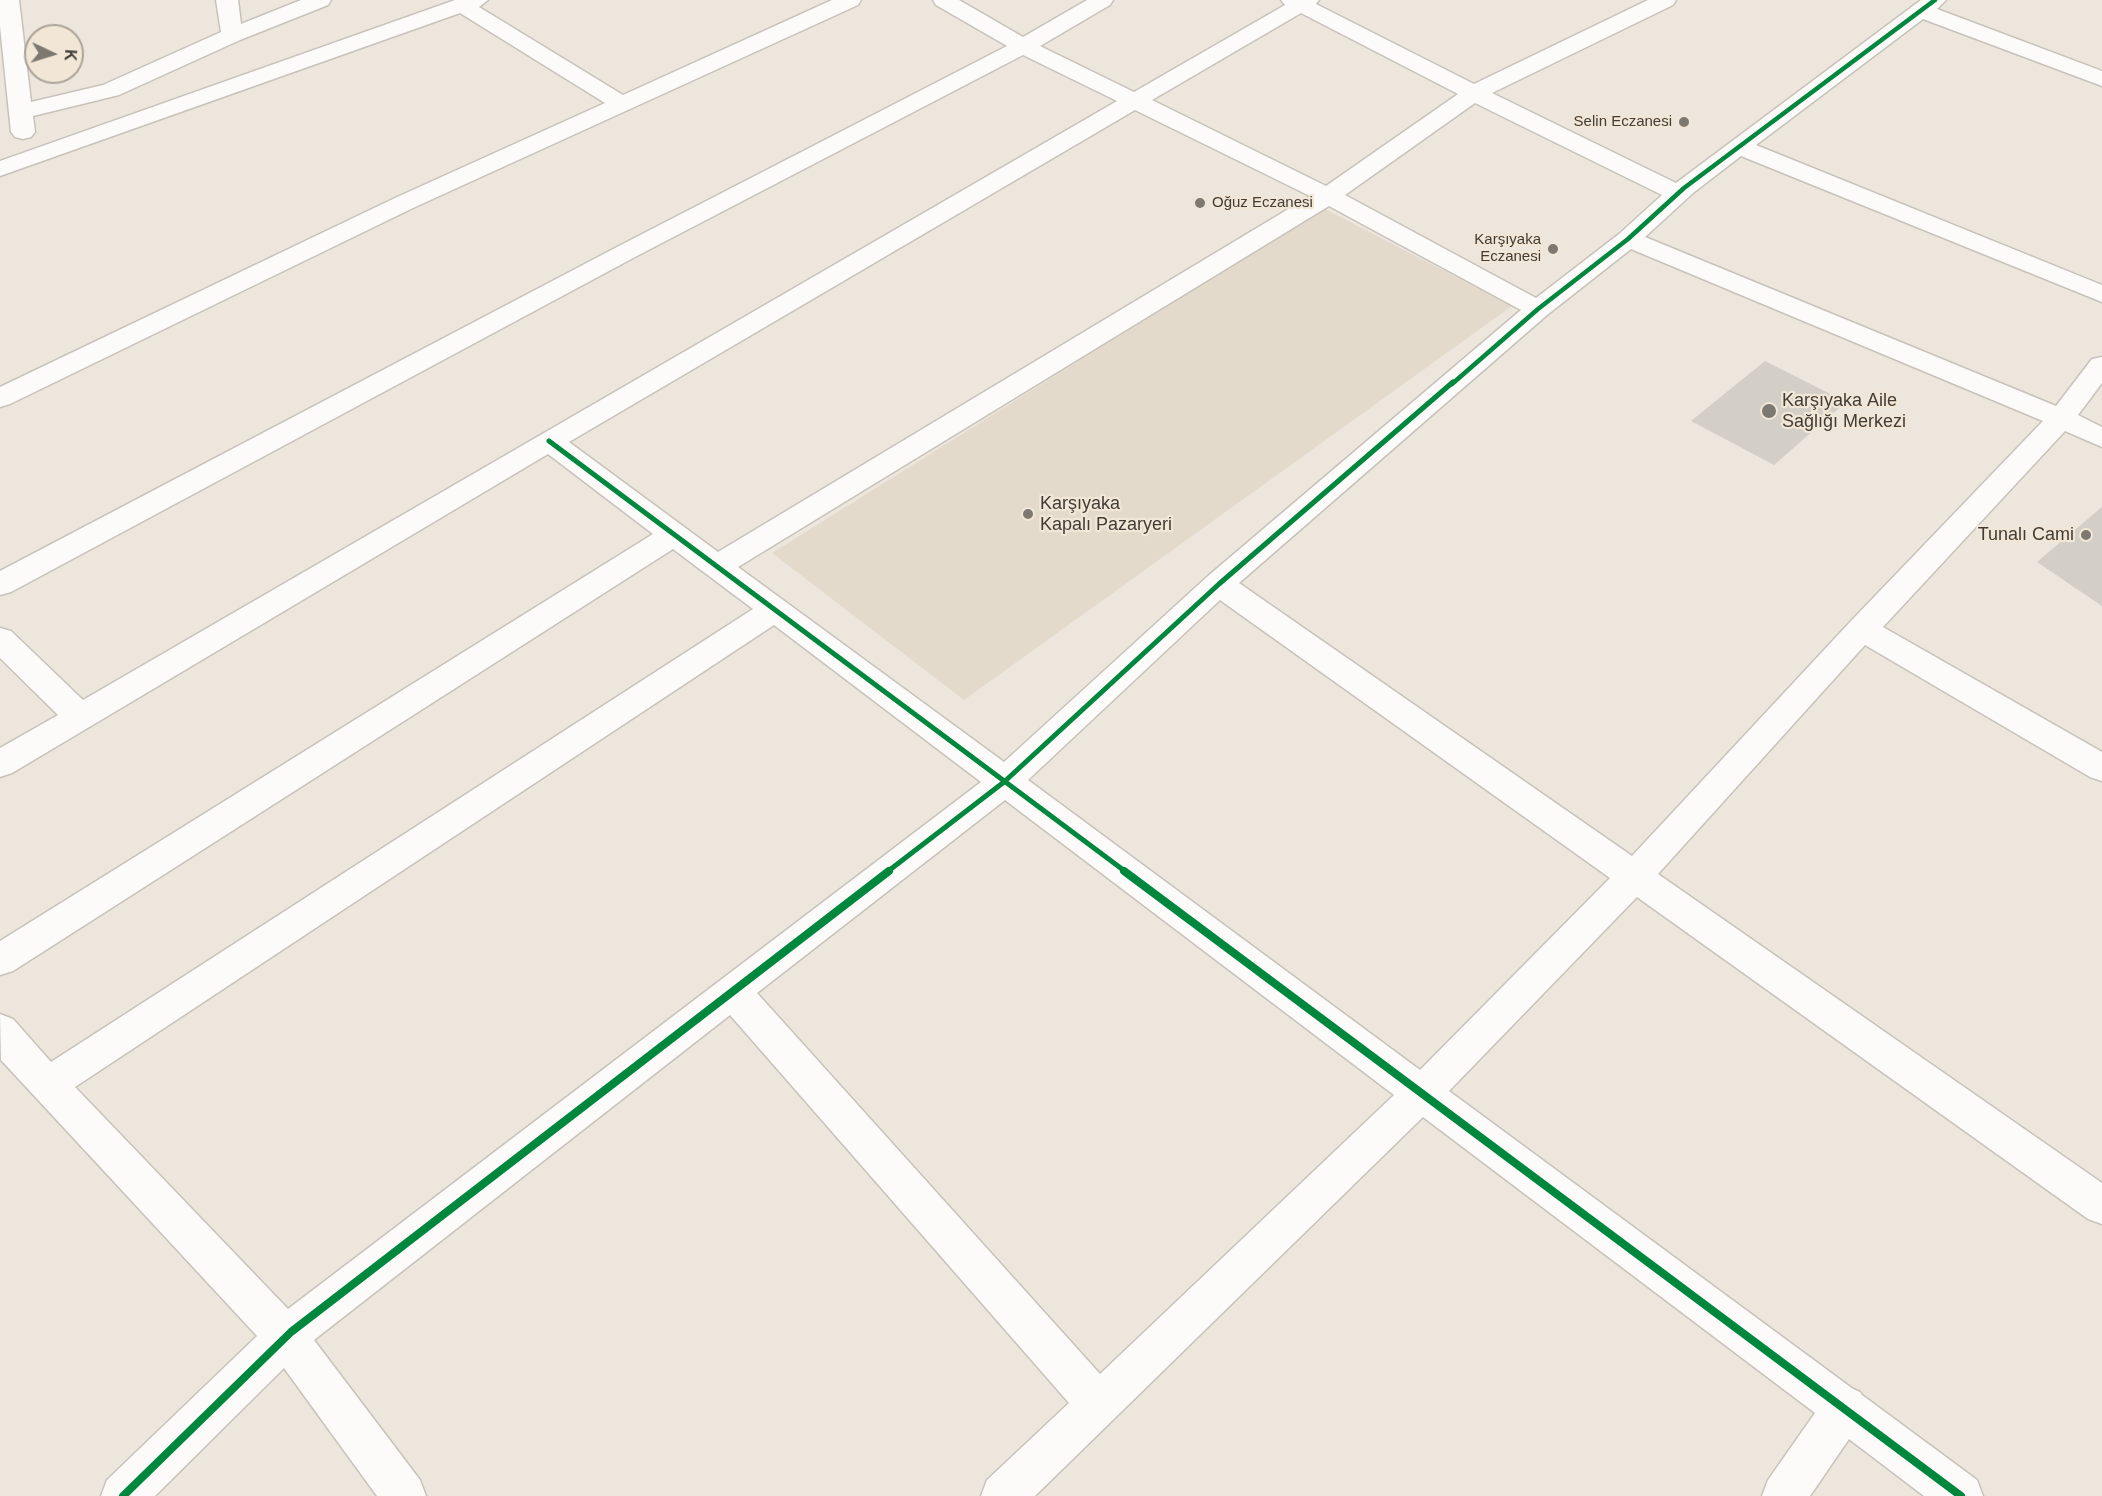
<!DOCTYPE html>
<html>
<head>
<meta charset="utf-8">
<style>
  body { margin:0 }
  #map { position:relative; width:2102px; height:1496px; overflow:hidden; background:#ece6dd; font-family:Arial,sans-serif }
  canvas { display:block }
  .north { position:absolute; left:24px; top:24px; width:60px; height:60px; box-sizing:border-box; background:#f2e7d7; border:2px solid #aba397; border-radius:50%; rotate:94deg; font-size:16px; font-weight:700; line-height:24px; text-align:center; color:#413c36 }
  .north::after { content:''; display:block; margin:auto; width:21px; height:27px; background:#7d7870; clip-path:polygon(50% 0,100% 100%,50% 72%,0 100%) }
</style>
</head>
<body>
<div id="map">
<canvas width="2102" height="1496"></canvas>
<div class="north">K</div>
</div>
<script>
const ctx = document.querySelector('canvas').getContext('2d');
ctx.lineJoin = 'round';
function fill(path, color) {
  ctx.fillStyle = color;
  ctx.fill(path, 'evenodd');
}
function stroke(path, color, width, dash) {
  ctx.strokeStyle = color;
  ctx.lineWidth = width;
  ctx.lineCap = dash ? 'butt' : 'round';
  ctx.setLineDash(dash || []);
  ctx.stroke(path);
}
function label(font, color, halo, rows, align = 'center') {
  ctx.font = font + ' Arial,sans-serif';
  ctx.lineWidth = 4.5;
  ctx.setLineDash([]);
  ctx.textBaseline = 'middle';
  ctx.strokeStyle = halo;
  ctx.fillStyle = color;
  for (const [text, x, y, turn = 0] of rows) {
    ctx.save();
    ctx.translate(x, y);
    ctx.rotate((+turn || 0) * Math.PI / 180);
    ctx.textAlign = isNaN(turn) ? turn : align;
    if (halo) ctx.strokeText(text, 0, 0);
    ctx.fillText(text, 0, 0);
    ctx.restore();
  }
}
fill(new Path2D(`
  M1323 208 1512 306 964 700 772 553Z`), '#e3dacc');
fill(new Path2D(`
  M1765 361 1846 402 1774 465 1691 421Z
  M2102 507V606L2037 562Z`), '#d3cec6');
const minor = new Path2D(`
  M0 0H19L31 102 103 85 221 32 216 0H238L241 24 301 0H331L328 5 240 40 119 95 33 116 35 132 31 137 23 139 15 137 11 132 0 26Z
  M455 0H488L479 7 623 95 832 0H861L858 5 413 208 10 404 0 407V387L395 198 605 103 460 13 0 176V161Z
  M933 0H959L1023 37 1087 0H1113L1110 5 1040 46 1134 92 1285 5 1281 0H1319L1316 4 1474 84 1648 0H1676L1673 5 1492 93 1676 183 1921 0H1946L1937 9 2102 71V86L1923 19 1756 145 2102 285V302L1741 156 1693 193 1645 237 2056 406 2092 359 2102 357V383L2078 415 2102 427V447L2065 431 1883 627 2102 752V781L2090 777 1865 645 1658 874 2102 1183V1224L2088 1219 1637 897 1449 1091 1853 1389 1860 1392 1862 1395 1977 1480 1983 1496H1924L1849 1439 1810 1496H1762L1768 1480 1815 1413 1423 1117 1035 1496H981L987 1480 1069 1403 730 1015 314 1340 420 1480 426 1496H377L284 1368 155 1496H101L107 1480 257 1336 1 1060 0 1014 13 1019 51 1062 753 609 673 549 13 971 0 975V941L653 534 548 454 12 773 0 777V748L58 715 0 658V628L11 631 83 700 1117 101 1023 55 635 257 11 592 0 595V571L617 247 1007 46 936 5ZM1301 13 1458 94 1326 186 1152 100ZM1475 103 1662 195 1619 234 1536 298 1345 195ZM1135 110 1310 196 718 552 569 442ZM1329 206 1521 310 1208 576 1004 762 738 567ZM1631 249 2043 421 1851 621 1632 856 1239 583 1547 315ZM1220 600 1610 878 1420 1070 1028 780ZM774 625 981 782 288 1309 75 1087ZM1005 800 1394 1095 1100 1374 757 993Z`);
stroke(minor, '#c7c2ba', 3);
fill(minor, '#fcfbfa');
stroke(new Path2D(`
  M1452 384 1538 309 1628 239 1684 188 1935 0`), '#00873e', 4.5);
stroke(new Path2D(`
  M549 441 1126 872
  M887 872 1004 782 1219 584 1453 382`), '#00873e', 5);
stroke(new Path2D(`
  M1124 871 1961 1496
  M123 1496 291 1332 889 871`), '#00873e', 8);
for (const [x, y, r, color] of [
  [1684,122,6,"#7d7870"],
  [1200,203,6,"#7d7870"],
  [1553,249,6,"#7d7870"],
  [1769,411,8,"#7d7870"],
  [1028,514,6,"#7d7870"],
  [2086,535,6,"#7d7870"]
]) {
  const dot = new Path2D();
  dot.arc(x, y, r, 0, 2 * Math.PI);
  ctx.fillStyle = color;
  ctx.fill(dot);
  stroke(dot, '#f2e7d7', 2);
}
label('15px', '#413c36', '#f2e7d7', [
  ["Selin Eczanesi",1672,122],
  ["Oğuz Eczanesi",1212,203,"left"],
  ["Karşıyaka",1541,240],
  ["Eczanesi",1541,257]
], 'right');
label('18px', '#413c36', '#f2e7d7', [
  ["Karşıyaka Aile",1782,401],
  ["Sağlığı Merkezi",1782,422],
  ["Karşıyaka",1040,504],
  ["Kapalı Pazaryeri",1040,525],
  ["Tunalı Cami",2074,535,"right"]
], 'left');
</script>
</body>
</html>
